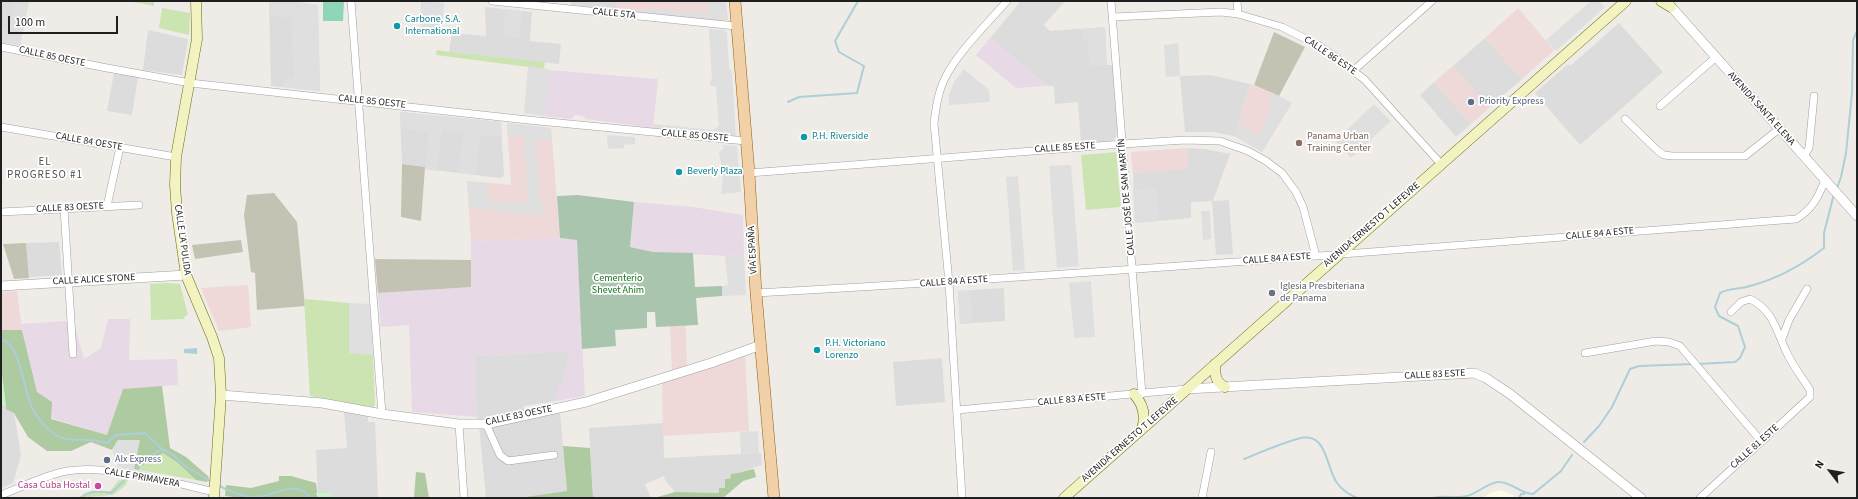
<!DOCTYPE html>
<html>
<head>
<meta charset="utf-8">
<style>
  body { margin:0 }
  #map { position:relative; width:1858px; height:499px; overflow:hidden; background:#efece7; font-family:"Source Sans 3",sans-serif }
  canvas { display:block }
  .frame { position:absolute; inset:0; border:2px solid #1f1f1f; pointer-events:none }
  .north { position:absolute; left:1810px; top:451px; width:40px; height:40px; -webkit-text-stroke:3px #fff; paint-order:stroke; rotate:301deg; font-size:11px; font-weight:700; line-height:16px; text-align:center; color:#1f1f1f }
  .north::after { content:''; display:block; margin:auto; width:14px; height:18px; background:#1f1f1f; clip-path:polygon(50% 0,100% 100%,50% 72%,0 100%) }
  .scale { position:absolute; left:8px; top:16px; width:110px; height:18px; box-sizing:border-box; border:2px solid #1f1f1f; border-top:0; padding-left:5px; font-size:12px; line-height:14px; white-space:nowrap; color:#1f1f1f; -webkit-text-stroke:3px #fff; paint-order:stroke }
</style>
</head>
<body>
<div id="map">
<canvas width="1858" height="499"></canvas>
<div class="frame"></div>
<div class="north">N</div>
<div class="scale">100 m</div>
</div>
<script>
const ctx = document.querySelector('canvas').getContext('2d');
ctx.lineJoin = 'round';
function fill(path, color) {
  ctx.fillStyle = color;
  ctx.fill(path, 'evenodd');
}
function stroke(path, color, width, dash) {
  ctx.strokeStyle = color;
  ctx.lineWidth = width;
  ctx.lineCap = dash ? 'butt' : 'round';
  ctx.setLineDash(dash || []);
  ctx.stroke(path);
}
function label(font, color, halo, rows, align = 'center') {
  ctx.font = font + ' "Source Sans 3",sans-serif';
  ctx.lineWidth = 3.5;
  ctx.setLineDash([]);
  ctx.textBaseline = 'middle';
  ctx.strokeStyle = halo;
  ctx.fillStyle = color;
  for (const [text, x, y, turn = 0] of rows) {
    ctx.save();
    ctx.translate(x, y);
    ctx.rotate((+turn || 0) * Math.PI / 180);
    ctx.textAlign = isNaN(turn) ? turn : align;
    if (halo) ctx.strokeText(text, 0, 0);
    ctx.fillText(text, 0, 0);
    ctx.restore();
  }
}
fill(new Path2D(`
  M1 1H29L20 46 1 42Z
  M269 1H290L318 5 320 91 271 86Z
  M571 1H616V9L571 5Z
  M1021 1H1065L1044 25 1050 31 1105 27 1107 65H1114L1117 130 1116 137 1112 141 1081 144 1078 102 1055 104 1054 86H1047L990 38Z
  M485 7 532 12 530 41 561 44 559 64 449 52 452 33 486 36Z
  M1619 23 1663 72 1580 145 1535 93 1568 64 1570 66Z
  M148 30 188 39 182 75 143 70Z
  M1485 38 1522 79 1489 108 1453 66Z
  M114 73 138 77 132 115 107 111Z
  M1210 75 1250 84 1234 136 1213 132H1185L1180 76Z
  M1434 82 1471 124 1456 137 1420 95Z
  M400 112 501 122 504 176 500 178 425 169V167L402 164Z
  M1187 148 1205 149 1230 154 1213 201 1229 200 1233 254 1216 255 1212 201 1191 202V218L1135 223 1133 173 1188 168Z
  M59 242 62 275 29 277 26 243Z
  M1004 288 1005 321 960 324 958 291Z
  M569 351 568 362 559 394 555 395 556 401 524 406V411L477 422 474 356Z
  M942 358 945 402 896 406 893 362Z
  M1 367 14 413 21 455 13 483 1 488Z
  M560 411 567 491 518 498H486L479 426Z
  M344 412 368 416V422H375L378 498H318L316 450 347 448Z
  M663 423 664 458 761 453 762 465 740 472 730 480 725 488 719 493 675 492 665 480 664 476 645 484 651 498H593L589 428Z`), '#dddcdc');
fill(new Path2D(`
  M616 1H726L728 20 722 21 616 11Z
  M1518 8 1554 50 1522 79 1485 38Z
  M1453 66 1489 108 1471 124 1434 82Z
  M1250 84 1279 96 1292 103 1262 152 1234 136Z
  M507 123 551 128 560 238 471 241 467 181 511 185Z
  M1187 148 1188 169 1133 173 1131 152Z
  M248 285 251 327 219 331 201 288Z
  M17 291 22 330H1V292Z
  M670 326H685L686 331 687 366 672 370Z
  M745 356 749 431 663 436 662 383Z`), '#eed8d8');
fill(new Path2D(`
  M990 38 1047 86 1016 88 976 55Z
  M550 70 658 79 653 128 586 119 584 116 575 115 572 119 544 116Z
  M634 202 693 207 743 215 744 255 725 256 653 252 630 247Z
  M560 238 577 240 585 396 556 401 555 395 558 394 557 385 561 384 568 362 569 351 474 356 477 417 412 412 409 325 381 327 378 293 471 287V241Z
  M108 319H130L129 360 177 359 178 385 123 389 107 435 51 418 37 392 21 324 65 321 74 324 84 359 101 348Z`), '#e7d9e5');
fill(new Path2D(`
  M1500 490 1513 495 1515 498H1483L1490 493Z`), '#fcfbe3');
fill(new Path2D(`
  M1274 32 1305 47 1279 96 1254 85Z
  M402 164 425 167 421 221 401 217Z
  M274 193 297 222 305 306 257 310 255 273 251 272 244 215 247 195Z
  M241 240 243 252 195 259 192 245Z
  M26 243 29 278 14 279 3 244Z
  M375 259 471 260V287L378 293Z`), '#c3c2b3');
fill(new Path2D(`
  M127 1H154V6Z
  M162 8 190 13 189 35 159 28Z
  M437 50 449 52 545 62 544 69 436 55Z
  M1116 152 1121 207 1086 210 1081 155Z
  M167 283 180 284 188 315 185 316 184 319 151 320 150 284Z
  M304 299 349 303V352L373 355 375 404 373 407 358 406 310 396Z
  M163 453 178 463 196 480 139 470 140 467Z
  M128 479 126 485 113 495 77 498C88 490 98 491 110 491L119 480Z`), '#cce4b2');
fill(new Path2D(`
  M1 330H22L37 392 52 402 51 419 107 435 123 389 162 386 170 448 186 457 209 477 207 482 196 480 178 463 163 453 140 467 139 470 134 469 139 440H118L112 450 91 442 71 451H47L28 437 14 413 6 409 1 367Z
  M563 446 590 448 593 498H518L567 491Z
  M754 469 756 477 743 481 723 498H654L675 492 719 493V488H725V479H730L731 474C738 474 746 470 754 469Z
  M416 472 425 473 429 498H414Z
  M279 476H291L316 483 318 498H243L225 496 226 485 251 488 279 481Z`), '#adcaa0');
fill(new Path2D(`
  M578 195 634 202 630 247 653 252 693 253 695 287 722 286V296L696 298 698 325 656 327 655 312H647V328L615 330 616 346 582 349 577 240 560 238 557 196Z`), '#aac5ad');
fill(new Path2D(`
  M1 367 6 406 1 404Z
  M316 493H332V498H318Z`), '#c9f4cb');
fill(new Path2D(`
  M323 1H344L343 21H323Z`), '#8dd6b7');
fill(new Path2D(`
  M14 1H29L20 46 1 42V30L7 31Z
  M269 1H290L318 5 320 91 284 87V79L294 78 291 18 269 15Z
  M421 1 444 3 442 31 420 28Z
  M708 1H726L728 20 646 14 647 8 708 14Z
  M1591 1H1599L1605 7 1556 51 1546 40Z
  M505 9 522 11 520 38 504 37Z
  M1105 27 1107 65 1090 66 1087 39H1083L1082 29Z
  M709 29 724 30 727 33 729 68 732 72 736 136 653 128 654 124 713 130 719 126 716 87 709 85 712 79Z
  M1178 43 1180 76 1166 77 1164 45Z
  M528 66 550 70 544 116 524 113Z
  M964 69 989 90 990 102 949 105V95L954 82Z
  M1271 92 1292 103 1262 152 1234 136 1239 119 1243 121 1241 127 1259 134 1273 104 1267 101Z
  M1374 104 1391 121 1351 158 1335 141Z
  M400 112 501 122 502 137 480 135 476 175 458 173 463 132 442 130 437 171 425 169 429 132 401 129Z
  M507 123 551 128 552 140 535 139 541 204 544 205 543 216 469 208 467 181 488 183 490 200 522 204 528 201 524 137 507 135Z
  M607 135 635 137V144L624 145V148L608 149Z
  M723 145 737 146 741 192 721 194 723 175 720 171 722 168 719 153 724 148Z
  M1071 165 1079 266 1057 268 1049 166Z
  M1018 176 1025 270 1013 271 1006 177Z
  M1157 188 1159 221 1135 223 1133 190Z
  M1201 211H1210L1211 239 1203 240Z
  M744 255 746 295 722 296V286L728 285 725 256Z
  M1091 281 1095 337 1074 338 1069 283Z
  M970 290 973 323 960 324 958 291Z
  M349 303 370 304 373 355 349 353Z
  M758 431 759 453 741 454 740 432Z
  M118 440H140L134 469 118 467 112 450Z`), '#dfdfdf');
fill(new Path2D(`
  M197 348V354L184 353V349Z`), '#accfd8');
stroke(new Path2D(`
  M788 102 799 97 857 93 864 66 839 52 835 41 858 1
  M1837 188 1841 177 1846 153 1852 93 1853 40 1857 31
  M1 339C22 345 23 392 33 410 38 418 47 430 56 435 66 441 77 439 89 440 95 440 101 442 107 443L116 435 145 433 162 449 172 454 185 466 212 482
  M1697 364 1735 362 1740 358 1745 347 1738 326 1719 316 1715 307 1720 293C1732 287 1739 290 1750 286 1777 279 1802 265 1824 248V233L1834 194
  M1584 442 1599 426 1612 407 1630 369 1639 366 1693 364
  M1244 459C1262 452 1279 444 1297 439 1328 430 1325 466 1337 483 1343 491 1349 494 1357 498
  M137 468 147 458 162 449
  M217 485C229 491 240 496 253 497 272 499 296 476 310 498
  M81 498C88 490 102 491 111 493L124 481
  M1433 498C1445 495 1456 499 1467 496 1478 493 1487 483 1498 482 1511 481 1520 494 1533 494L1561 471 1572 455
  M1519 498 1521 494H1524`), '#accfd8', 2);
const minor = new Path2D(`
  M351 1 382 414
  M492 1 736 26
  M1111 1 1142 394
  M1237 1 1238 14
  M1113 17 1221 12 1238 14 1282 27 1318 45 1338 59 1365 80 1441 164
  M1 47 107 68 190 83 528 120 746 141
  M1354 70 1432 1
  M1660 106 1715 58
  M1625 119 1658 151 1664 155 1672 156H1745L1779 129
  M1 127 176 157
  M1804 156 1809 148 1814 96
  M749 173 1123 144 1185 140 1220 141 1248 151 1266 161 1282 173 1296 192 1303 207 1316 256
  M107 206 120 147
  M64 208 73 354
  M1 212 139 205
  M756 293C1103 274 1449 246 1796 219 1812 210 1819 196 1825 180
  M1782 339 1789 320 1807 289
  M1585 353 1656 341 1669 342 1680 346 1761 441
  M957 410 1187 389
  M459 424 464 498
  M486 424 500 455 508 461 554 455
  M1 495C22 487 45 475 67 471 108 464 174 483 215 492
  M962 498 949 283 934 123C936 108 938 92 945 78 958 52 987 24 1007 1
  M1202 498 1211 452
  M1700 498 1810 397V390C1802 377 1792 365 1786 351 1776 330 1773 310 1750 299L1741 302 1731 312`);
const tertiary = new Path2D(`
  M1667 2 1857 216
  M1 286 186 275
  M1187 389 1474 373 1486 378 1510 394 1641 498
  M221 395 322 403 382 414 459 424H486L586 402 711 363 761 345`);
const secondary = new Path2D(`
  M196 1 197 39 176 157 175 185 177 213 186 275 212 337 219 358 221 395 214 498
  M1661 1 1671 7
  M1215 364C1215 374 1215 382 1225 387
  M1134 394C1144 405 1146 416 1142 429
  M1064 498 1626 1`);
const primary = new Path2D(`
  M735 1 749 173 756 293 774 498`);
stroke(minor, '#a0a0a0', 8);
stroke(tertiary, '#a0a0a0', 10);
stroke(secondary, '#656c11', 11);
stroke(primary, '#8b5f10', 12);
stroke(minor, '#fff', 7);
stroke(tertiary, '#fff', 9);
stroke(secondary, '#f2f3c0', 10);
stroke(primary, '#f2d0a8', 11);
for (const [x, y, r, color] of [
  [397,26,4,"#0f9aa8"],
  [1471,102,4,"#5c6f8a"],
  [804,137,4,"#0f9aa8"],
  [1299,143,4,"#8d6e63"],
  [679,172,4,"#0f9aa8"],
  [1272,293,4,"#6b7280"],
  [817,350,4,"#0f9aa8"],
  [107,460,4,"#5c6f8a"],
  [98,486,4,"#d1479c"]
]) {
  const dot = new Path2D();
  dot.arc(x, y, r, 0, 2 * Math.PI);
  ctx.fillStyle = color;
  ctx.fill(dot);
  stroke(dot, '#fff', 1.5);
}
label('10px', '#1f1f1f', '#fff', [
  ["CALLE 5TA",614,14,6],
  ["CALLE 86 ESTE",1330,56,34],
  ["CALLE 85 OESTE",52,57,12],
  ["CALLE 85 OESTE",372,102,6],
  ["AVENIDA SANTA ELENA",1761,109,48],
  ["CALLE 85 OESTE",695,136,5],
  ["CALLE 84 OESTE",89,142,10],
  ["CALLE 85 ESTE",1065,148,-4],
  ["CALLE JOSÉ DE SAN MARTÍN",1127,197,-95],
  ["CALLE 83 OESTE",70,208,-3],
  ["AVENIDA ERNESTO T LEFEVRE",1372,225,-41],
  ["CALLE 84 A ESTE",1600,234,-5],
  ["CALLE LA PULIDA",182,240,82],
  ["VÍA ESPAÑA",753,250,-93],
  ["CALLE 84 A ESTE",1277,259,-4],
  ["CALLE ALICE STONE",94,280,-3],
  ["CALLE 84 A ESTE",954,282,-4],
  ["CALLE 83 ESTE",1435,375,-3],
  ["CALLE 83 A ESTE",1072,400,-5],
  ["CALLE 83 OESTE",519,416,-12],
  ["AVENIDA ERNESTO T LEFEVRE",1130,440,-41],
  ["CALLE 81 ESTE",1755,447,-42],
  ["CALLE PRIMAVERA",142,478,10]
]);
label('10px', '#0d838f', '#fff', [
  ["Carbone, S.A.",405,20],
  ["International",405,32],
  ["P.H. Riverside",812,137],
  ["Beverly Plaza",687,172],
  ["P.H. Victoriano",825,344],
  ["Lorenzo",825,356]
], 'left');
label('10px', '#4e5e75', '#fff', [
  ["Priority Express",1479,102],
  ["Alx Express",115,460]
], 'left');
label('10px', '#785e54', '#fff', [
  ["Panama Urban",1307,137],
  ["Training Center",1307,149]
], 'left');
label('10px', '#17731c', '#fff', [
  ["Cementerio",618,279],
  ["Shevet Ahim",618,291]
]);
label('10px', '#5b616d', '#fff', [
  ["Iglesia Presbiteriana",1280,287],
  ["de Panama",1280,299]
], 'left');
label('10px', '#b23c85', '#fff', [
  ["Casa Cuba Hostal",90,486]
], 'right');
ctx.letterSpacing = '1px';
label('11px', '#525252', '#fff', [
  ["EL",45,163],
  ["PROGRESO #1",45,176]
]);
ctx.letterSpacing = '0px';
</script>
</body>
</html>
